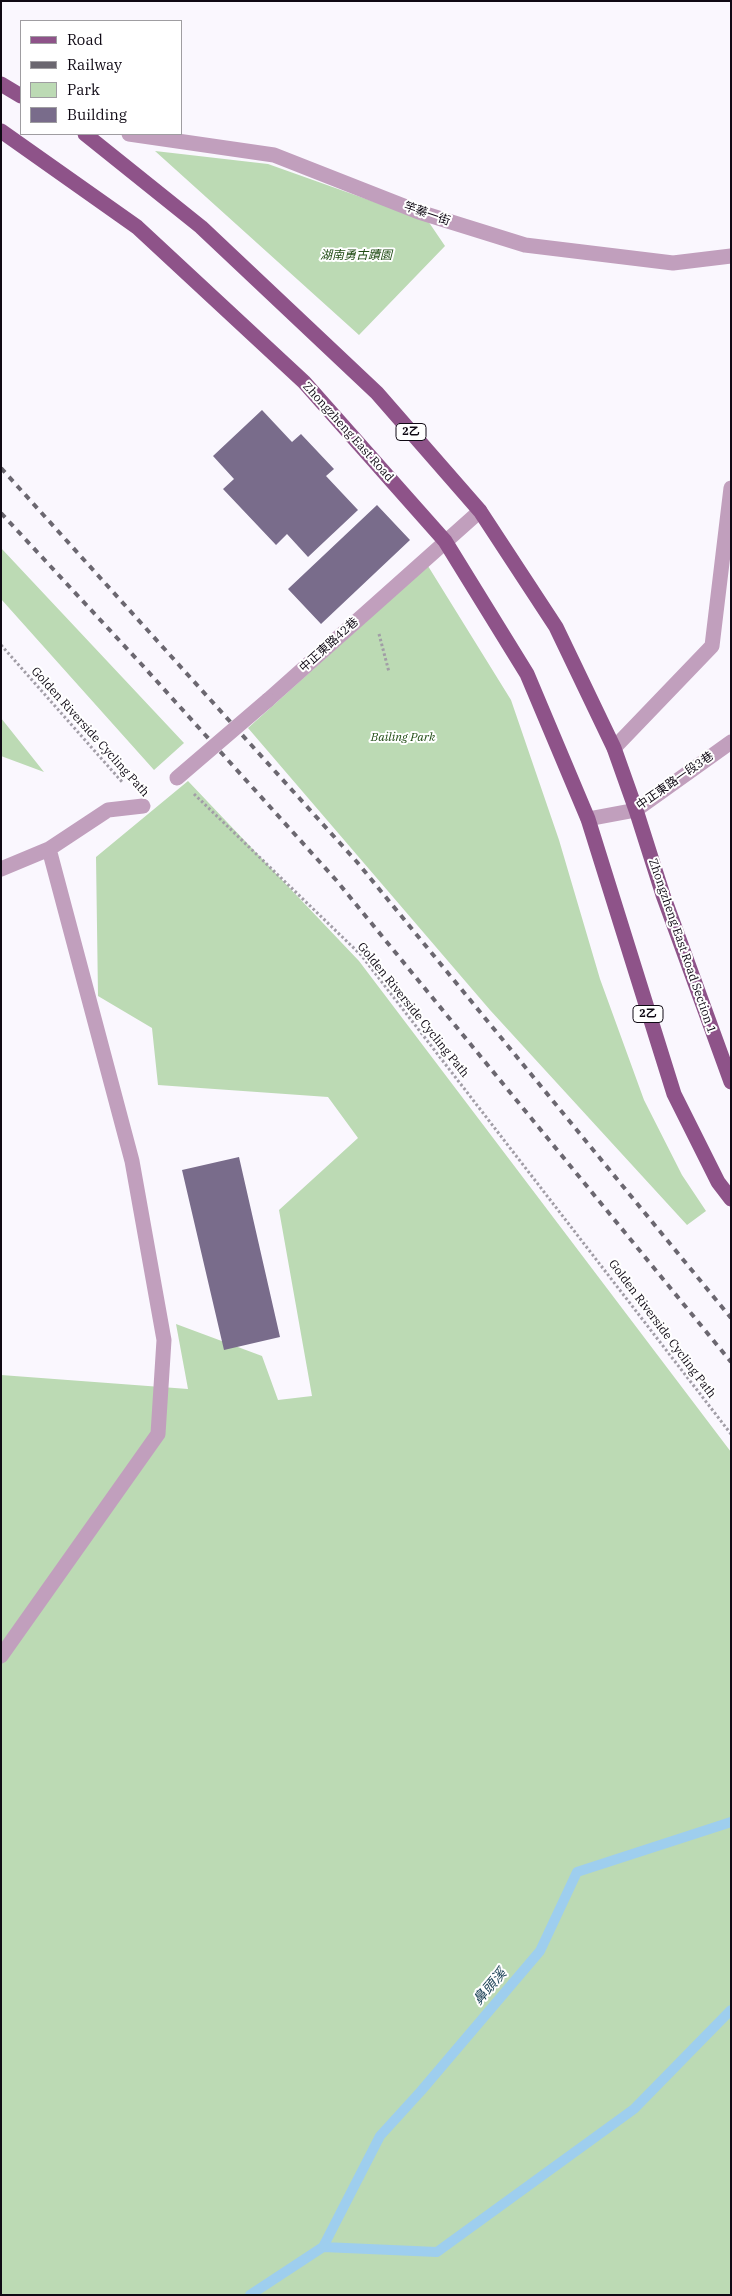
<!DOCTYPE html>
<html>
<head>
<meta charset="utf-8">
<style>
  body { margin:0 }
  #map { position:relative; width:732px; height:2296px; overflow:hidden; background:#faf7fe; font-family:"IBM Plex Serif",serif }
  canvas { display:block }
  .frame { position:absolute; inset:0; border:2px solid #0f0914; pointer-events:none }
  .legend { position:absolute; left:20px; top:20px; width:162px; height:115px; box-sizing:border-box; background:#fff; border:1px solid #9f9da1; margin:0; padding:6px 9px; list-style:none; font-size:15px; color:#0f0914 }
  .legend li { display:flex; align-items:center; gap:10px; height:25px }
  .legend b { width:25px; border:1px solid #9f9da1 }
</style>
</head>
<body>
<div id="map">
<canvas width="732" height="2296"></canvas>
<div class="frame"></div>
<ul class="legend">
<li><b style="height:6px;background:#8e5389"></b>Road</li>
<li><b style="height:6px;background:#6b6770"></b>Railway</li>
<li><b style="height:14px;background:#bcdab4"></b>Park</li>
<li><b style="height:14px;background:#796c8b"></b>Building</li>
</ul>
</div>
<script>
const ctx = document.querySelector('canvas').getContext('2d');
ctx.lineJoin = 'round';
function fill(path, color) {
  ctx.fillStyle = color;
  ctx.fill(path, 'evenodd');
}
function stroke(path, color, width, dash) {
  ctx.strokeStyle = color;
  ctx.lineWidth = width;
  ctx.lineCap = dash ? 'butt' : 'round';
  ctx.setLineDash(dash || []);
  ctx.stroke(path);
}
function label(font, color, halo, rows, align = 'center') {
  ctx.font = font + ' "IBM Plex Serif","Noto Sans TC",serif';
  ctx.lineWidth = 4;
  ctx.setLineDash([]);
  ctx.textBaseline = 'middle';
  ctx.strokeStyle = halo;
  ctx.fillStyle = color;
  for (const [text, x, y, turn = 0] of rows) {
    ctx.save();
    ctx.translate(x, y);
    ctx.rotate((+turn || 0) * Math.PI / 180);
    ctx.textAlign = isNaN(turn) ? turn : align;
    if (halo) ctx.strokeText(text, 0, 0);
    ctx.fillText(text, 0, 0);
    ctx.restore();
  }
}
fill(new Path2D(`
  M155 151 268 164 428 221 445 246 359 335Z
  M1 548 184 743 154 770 1 599Z
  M428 566 511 700 559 840 600 979 644 1100 682 1175 706 1211 687 1225 490 1010 248 728Z
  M1 718 44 772 1 756Z
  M188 781 359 961 731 1452V2295H1V1375L188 1389 176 1324 262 1356 278 1400 312 1396 279 1210 358 1138 328 1097 158 1085 152 1028 98 996 96 857Z`), '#bcdab4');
stroke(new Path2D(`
  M323 2247 437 2252 634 2109 731 2010
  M250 2295 323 2247 380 2136 421 2091 540 1951 577 1872 731 1822`), '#9eceee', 10);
fill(new Path2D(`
  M262 410 292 442 301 434 334 469 326 476 358 510 308 557 287 534 276 545 223 489 234 479 213 456Z
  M377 505 410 540 321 624 288 589Z
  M239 1157 280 1337 224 1350 182 1170Z`), '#796c8b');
stroke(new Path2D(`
  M379 634 389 672
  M1 645 123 783
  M194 794 361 955 731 1434`), '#a19da6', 3, [2.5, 2.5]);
stroke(new Path2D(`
  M1 869 49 849 108 810 143 806
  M1 1656 158 1434 164 1340 132 1161 49 849`), '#c19fbd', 15);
stroke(new Path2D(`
  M129 134 274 155 419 212 525 245 673 263 731 256
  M268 700 480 511
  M614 748 712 646 731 488
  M588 819 636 810 731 742`), '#c19fbd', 15);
stroke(new Path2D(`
  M1 84 21 96
  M1 131 137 227 304 382 445 541 527 674 588 819 674 1094 718 1182 731 1199
  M85 134 201 227 377 393 480 511 556 627 614 748 636 810 663 895 731 1082`), '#8e5389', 15);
stroke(new Path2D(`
  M1 468 357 862 731 1318
  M1 513 144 667 336 880 731 1362`), '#6b6770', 4, [6, 6]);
stroke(new Path2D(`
  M177 778 268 700`), '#c19fbd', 15);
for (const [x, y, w] of [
  [411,432,30],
  [648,1014,30]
]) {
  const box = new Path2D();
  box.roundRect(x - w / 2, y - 8.5, w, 17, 4);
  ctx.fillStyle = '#fff';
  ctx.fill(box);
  stroke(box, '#0f0914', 1);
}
label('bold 11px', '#0f0914', null, [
  ["2乙",411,432],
  ["2乙",648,1014]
]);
label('12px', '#0f0914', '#fff', [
  ["竿蓁一街",427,214,19],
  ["Zhongzheng East Road",348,432,48],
  ["中正東路42巷",329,645,-42],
  ["Golden Riverside Cycling Path",90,732,48],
  ["中正東路一段3巷",675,781,-35],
  ["Zhongzheng East Road Section 1",682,946,71],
  ["Golden Riverside Cycling Path",413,1010,51],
  ["Golden Riverside Cycling Path",662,1329,53]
]);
label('italic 12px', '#1f4b13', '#fff', [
  ["湖南勇古蹟園",356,256],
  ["Bailing Park",403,738]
]);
label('italic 14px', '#133a50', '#fff', [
  ["鼻頭溪",490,1987,-49]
]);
</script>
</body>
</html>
